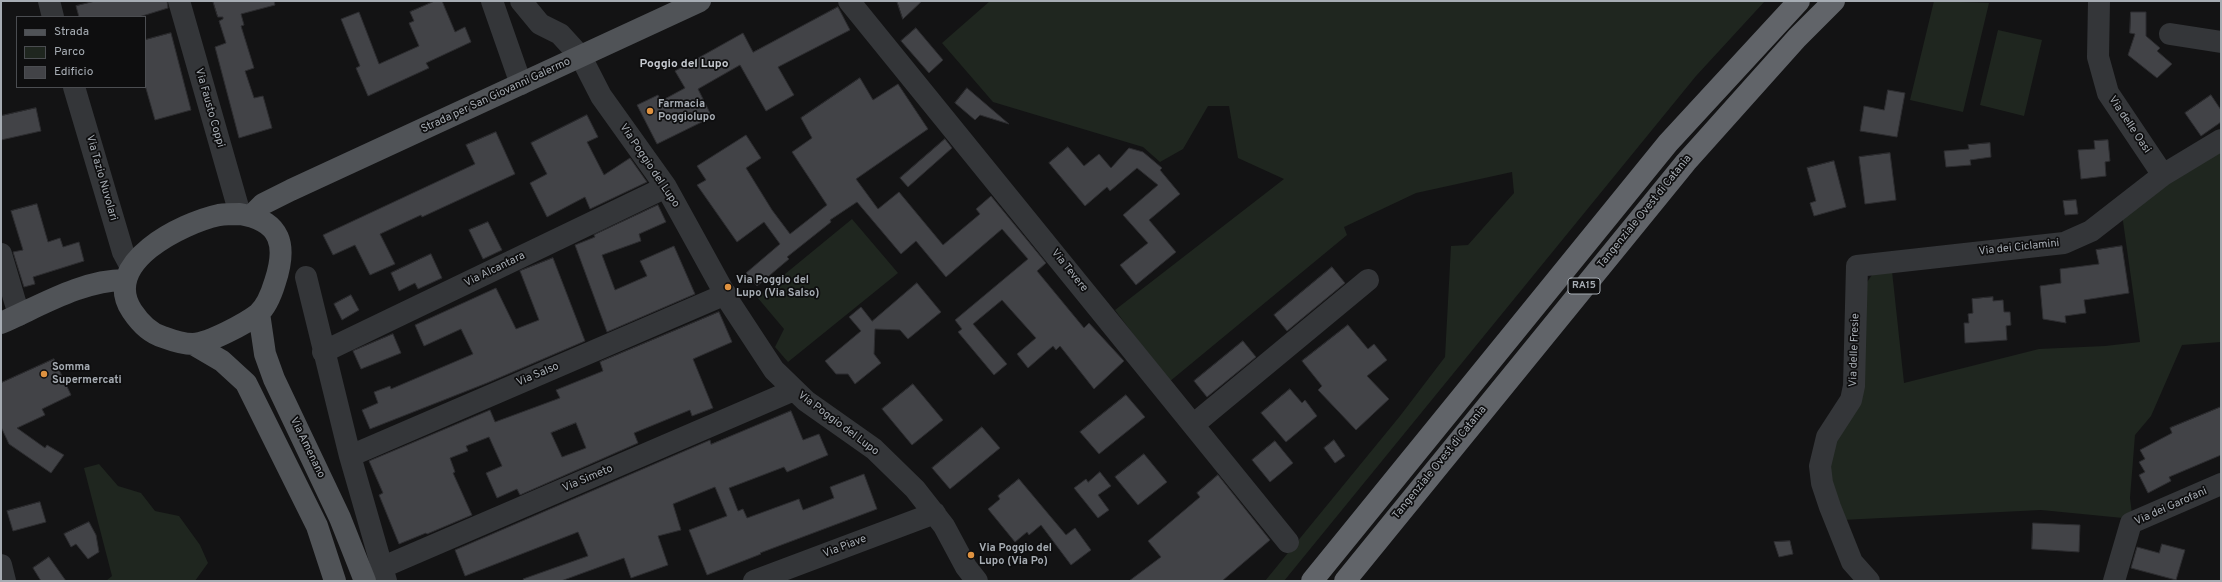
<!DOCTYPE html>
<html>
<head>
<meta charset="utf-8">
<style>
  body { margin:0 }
  #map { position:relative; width:2222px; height:582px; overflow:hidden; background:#131314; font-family:Overpass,sans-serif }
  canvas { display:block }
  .frame { position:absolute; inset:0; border:2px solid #a6acb3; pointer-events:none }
  .legend { position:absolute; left:16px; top:16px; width:130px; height:72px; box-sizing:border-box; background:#0e0e0f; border:1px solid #4b4d51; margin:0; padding:5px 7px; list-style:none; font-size:12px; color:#a6acb3 }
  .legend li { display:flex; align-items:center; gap:8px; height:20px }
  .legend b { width:20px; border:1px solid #4b4d51 }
</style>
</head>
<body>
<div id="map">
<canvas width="2222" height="582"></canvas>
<div class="frame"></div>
<ul class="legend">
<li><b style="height:5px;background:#505357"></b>Strada</li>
<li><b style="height:11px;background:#1f261f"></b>Parco</li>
<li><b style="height:11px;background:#424347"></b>Edificio</li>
</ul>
</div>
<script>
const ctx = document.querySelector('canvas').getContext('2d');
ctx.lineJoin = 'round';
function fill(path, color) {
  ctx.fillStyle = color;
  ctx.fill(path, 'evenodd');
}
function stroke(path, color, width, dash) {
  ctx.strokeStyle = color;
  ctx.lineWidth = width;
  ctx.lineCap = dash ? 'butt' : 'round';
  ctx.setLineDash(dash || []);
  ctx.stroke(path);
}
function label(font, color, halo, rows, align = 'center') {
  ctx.font = font + ' Overpass,sans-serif';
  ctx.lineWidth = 3.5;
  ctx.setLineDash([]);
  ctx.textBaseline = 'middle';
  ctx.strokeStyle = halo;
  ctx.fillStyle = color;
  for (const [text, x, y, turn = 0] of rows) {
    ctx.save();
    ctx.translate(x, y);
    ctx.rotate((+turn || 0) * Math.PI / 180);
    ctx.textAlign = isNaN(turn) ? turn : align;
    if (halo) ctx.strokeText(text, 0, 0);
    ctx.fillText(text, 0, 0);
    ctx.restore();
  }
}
fill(new Path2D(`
  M990 1H1765L1696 76 1284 581H1265L1400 416 1445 357 1451 246 1468 245 1514 193 1512 172 1416 193 1344 227 1347 235 1169 382 1115 310 1284 179 1238 158 1229 106H1208L1183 149 1160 162 1143 147 993 102 942 43Z
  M1934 1 1989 3 1963 112 1910 100Z
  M1998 30 2042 40 2024 116 1980 105Z
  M2221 148V342L2182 345 2151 416 2135 435 2130 498 2132 514 2123 518 2041 510 1842 520 1827 482 1865 285 1874 272 1892 271 1904 383 2039 349 2105 346 2140 342 2122 214Z
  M852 219 898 273 788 362 775 347 784 329 757 297Z
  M99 464 118 486 141 493 155 511 179 516 200 545 208 563 195 581H106L112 576 84 468Z`), '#1f261f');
const building = new Path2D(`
  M96 1H167L168 8 139 17H79L76 6Z
  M213 1H274L275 5 241 14 244 25 241 26 254 68 245 71 254 98 263 96 272 128 239 138 215 47 226 43 219 21 223 19V17H218Z
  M435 1H442L455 32 465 27 471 42 426 63 429 68 368 96 356 68 360 66 341 19 359 12 379 64 419 46 409 23 414 21 410 12Z
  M897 1H922L903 19Z
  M838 7 850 30 778 67 794 95 766 111 740 65 698 89 712 117 657 144 637 105 658 95 661 101 685 88 675 71 743 33 753 52Z
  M2131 12H2146V36L2160 48 2157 51 2172 64 2157 78 2128 55 2135 34 2130 33Z
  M916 28 943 60 929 73 901 41Z
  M171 33 191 110 155 120 145 85V40Z
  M860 78 873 100 898 84 928 129 856 179 878 209 899 192 943 245 980 214 976 209 991 196 1046 263 1037 271 1084 328 1089 323 1124 361 1094 389 1060 346 1056 350 1053 346 1028 368 1017 354 1036 338 1002 300 973 324 1007 364 994 375 958 332 962 329 955 320 1028 259 1002 229 946 277 916 241 901 254 857 202 830 220 831 222 787 257 789 259 757 286 746 273 780 244 764 222 737 242 697 185 706 180 697 166 746 135 761 158 746 168 772 210 790 234 827 205 792 152 812 138 801 118Z
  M967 88 1009 124 980 115 975 120 955 103Z
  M1888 90 1905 93 1897 137 1860 131 1864 106 1884 110Z
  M2211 95 2221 110V122L2201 136 2185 113Z
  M36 108 41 131 1 140V116Z
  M587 115 598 137 587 142 604 175 630 158 647 182 590 209 585 197 547 217 530 183 547 174 531 143Z
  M496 132 515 174 422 217 421 215 380 234 395 264 370 275 355 245 333 255 323 235 475 164 466 145Z
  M945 139 952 148 908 187 900 178Z
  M2108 140 2110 161 2105 162 2106 176 2081 179 2078 150 2095 149 2094 141Z
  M1990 143 1991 157 1970 160 1971 165 1946 167 1944 151 1969 149 1968 145Z
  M1068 147 1084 166 1099 154 1111 168 1129 148 1143 152 1162 168 1160 170 1180 194 1149 220 1176 252 1136 285 1120 265 1148 243 1123 215 1158 185 1137 168 1110 191 1107 187 1085 206 1049 163Z
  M1890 153 1896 200 1865 204 1859 157Z
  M1834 161 1846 207 1814 216 1810 203 1816 201 1807 168Z
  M2076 200 2078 214 2065 215 2063 201Z
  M37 204 48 242 60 238 63 247 79 242 84 261 33 277 35 284 24 287 13 252 23 250 11 211Z
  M658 205 666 222 639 234 641 241 602 255 615 290 647 276 640 261 674 246 695 294 607 332 575 245 595 237 594 235Z
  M488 222 502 250 483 259 469 230Z
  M2122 246 2129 293 2084 300 2086 313 2065 316 2066 323 2043 319 2040 286 2061 283 2060 269 2099 264 2096 250Z
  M431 254 442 278 418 289 415 283 399 291 391 273Z
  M553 258 585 341 487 383 370 429 362 410 378 403 374 392 390 386 391 389 473 354 461 329 424 346 415 325 496 288 516 329 539 320 520 271Z
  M1332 267 1345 283 1287 331 1274 315Z
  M917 283 941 312 908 339 900 330 875 329 874 354 881 363 855 384 848 374H836L825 361 861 331 849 317 861 307 872 321Z
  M351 295 359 310 342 320 334 304Z
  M1993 297V301L2003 300 2004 312H2010L2011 325 2006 326 2007 340 1965 343 1964 323H1969L1968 314 1973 313 1972 299Z
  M719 312 732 342 693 359 713 408 692 416 690 410 634 433 638 443 520 495 517 489 497 498 486 473 502 466 489 437 466 446 468 451 450 458 455 472 453 473 472 515 427 534 426 533 399 544 379 495 383 493 369 461 490 410 495 422 560 398 556 390 603 371 600 362ZM576 423 586 448 562 457 551 433Z
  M1348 325 1368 349 1374 344 1387 360 1367 376 1389 399 1356 430 1318 390 1322 386 1302 361Z
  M393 334 401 353 361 369 353 351Z
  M1243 341 1256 357 1207 397 1194 381Z
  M54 359 71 395 42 409 45 415 17 428 45 448 47 445 64 455 51 473 9 444 1 427V383Z
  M913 384 943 420 912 445 882 409Z
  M1290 389 1302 403 1305 400 1317 416 1286 442 1261 413Z
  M1126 395 1145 417 1099 454 1080 432Z
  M2221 407V455L2169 477 2171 481 2148 493 2139 475 2145 472 2139 462 2145 459 2140 450 2172 433 2170 428Z
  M791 411 803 440 819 434 828 455 787 472 784 467 729 488 738 511 743 509 747 518 799 499 803 510 834 498 830 487 864 474 877 509 760 553 761 554 707 575 689 530 727 516 715 487 673 504 681 530 658 536 668 565 631 578 624 558 561 581H524L523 579 588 556 578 532 465 576 455 550 710 440 711 444Z
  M982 427 1000 448 950 489 932 468Z
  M1334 440 1345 456 1335 463 1324 448Z
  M1275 441 1293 463 1270 482 1252 460Z
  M1144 454 1167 482 1138 505 1115 477Z
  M1100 472 1111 486 1098 495 1109 510 1098 518 1074 488 1086 479 1088 482Z
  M1218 475 1270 540 1222 581H1129L1161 557 1148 541 1200 497 1197 493Z
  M1019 479 1066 535 1075 528 1091 550 1071 565 1041 525 1029 535 1027 532 1015 542 988 509 1000 499 998 496Z
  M40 502 46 522 13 531 7 511Z
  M89 522 96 535 99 552 88 559 76 544 71 547 64 534Z
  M2033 523 2080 525 2079 552 2032 549Z
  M1790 541 1793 554 1779 557 1774 542Z
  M2162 544 2185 550 2176 580 2131 568 2137 547 2159 553Z
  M49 557 66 581H41L33 568Z`);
fill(building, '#424347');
stroke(building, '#2d2d30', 1);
stroke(new Path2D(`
  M49 1 53 17
  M179 1 240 214
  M492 1 521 84
  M521 1 540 24 560 34 581 57 601 96 666 187 730 303 774 370 806 401 874 449 915 489 944 526 966 567 977 581
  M849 1 1288 542
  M2099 1 2098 57 2108 93 2163 175
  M2170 34 2221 42
  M74 87 123 252 131 267
  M1 254 19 315
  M306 277 350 456 386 581
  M323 352 666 187
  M1193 425 1368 280
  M350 456 726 294
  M1 565 5 581
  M383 567 794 390
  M754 581 935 513
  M1869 581 1852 562 1830 507 1822 483 1820 466 1827 437 1851 400 1854 386 1857 266 2064 243 2091 231 2163 175 2221 140
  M2114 581 2131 523 2221 484`), '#343639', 22);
stroke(new Path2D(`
  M240 214C282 221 287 246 275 282 272 292 267 306 258 314 245 324 209 343 193 344 184 344 171 340 163 337 149 333 140 323 132 311 100 263 182 223 219 215 226 214 233 214 240 214Z
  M251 216 263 204 291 190 700 1
  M259 313 265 354 274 379 340 518 365 581
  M1 323C40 306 82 280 125 280
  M193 344 222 361 246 383 317 526 335 581`), '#505357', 22);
stroke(new Path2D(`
  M1312 581 1668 143 1799 1
  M1345 581 1686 162 1797 38 1834 1`), '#616469', 22);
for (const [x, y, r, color] of [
  [650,111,4,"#df9240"],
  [728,287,4,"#df9240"],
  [44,374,4,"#df9240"],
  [971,555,4,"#df9240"]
]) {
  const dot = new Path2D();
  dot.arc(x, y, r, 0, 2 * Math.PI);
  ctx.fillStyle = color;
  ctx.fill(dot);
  stroke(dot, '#0e0e0f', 1.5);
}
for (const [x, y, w] of [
  [1584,286,32]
]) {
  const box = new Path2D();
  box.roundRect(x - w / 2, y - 8, w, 16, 3);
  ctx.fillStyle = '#0e0e0f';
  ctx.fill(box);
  stroke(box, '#a6acb3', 1);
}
label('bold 10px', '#a6acb3', null, [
  ["RA15",1584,286]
]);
label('11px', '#a6acb3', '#0e0e0f', [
  ["Strada per San Giovanni Galermo",496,96,-25],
  ["Via Fausto Coppi",209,108,74],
  ["Via delle Oasi",2129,125,56],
  ["Via Poggio del Lupo",649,166,56],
  ["Via Tazio Nuvolari",101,178,74],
  ["Tangenziale Ovest di Catania",1645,212,-51],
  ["Via dei Ciclamini",2019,248,-6],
  ["Via Alcantara",495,270,-26],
  ["Via Tevere",1069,271,51],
  ["Via delle Fresie",1855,350,-88],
  ["Via Salso",538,375,-23],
  ["Via Poggio del Lupo",838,424,37],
  ["Via Amenano",307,448,64],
  ["Tangenziale Ovest di Catania",1440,463,-51],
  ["Via Simeto",588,479,-23],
  ["Via dei Garofani",2171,507,-24],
  ["Via Piave",845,547,-21]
]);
label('bold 11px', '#a6acb3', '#0e0e0f', [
  ["Farmacia",658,105],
  ["Poggiolupo",658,118],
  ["Via Poggio del",736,281],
  ["Lupo (Via Salso)",736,294],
  ["Somma",52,368],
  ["Supermercati",52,381],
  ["Via Poggio del",979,549],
  ["Lupo (Via Po)",979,562]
], 'left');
label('bold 12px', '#c6cad0', '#0e0e0f', [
  ["Poggio del Lupo",684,65]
]);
</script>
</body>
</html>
